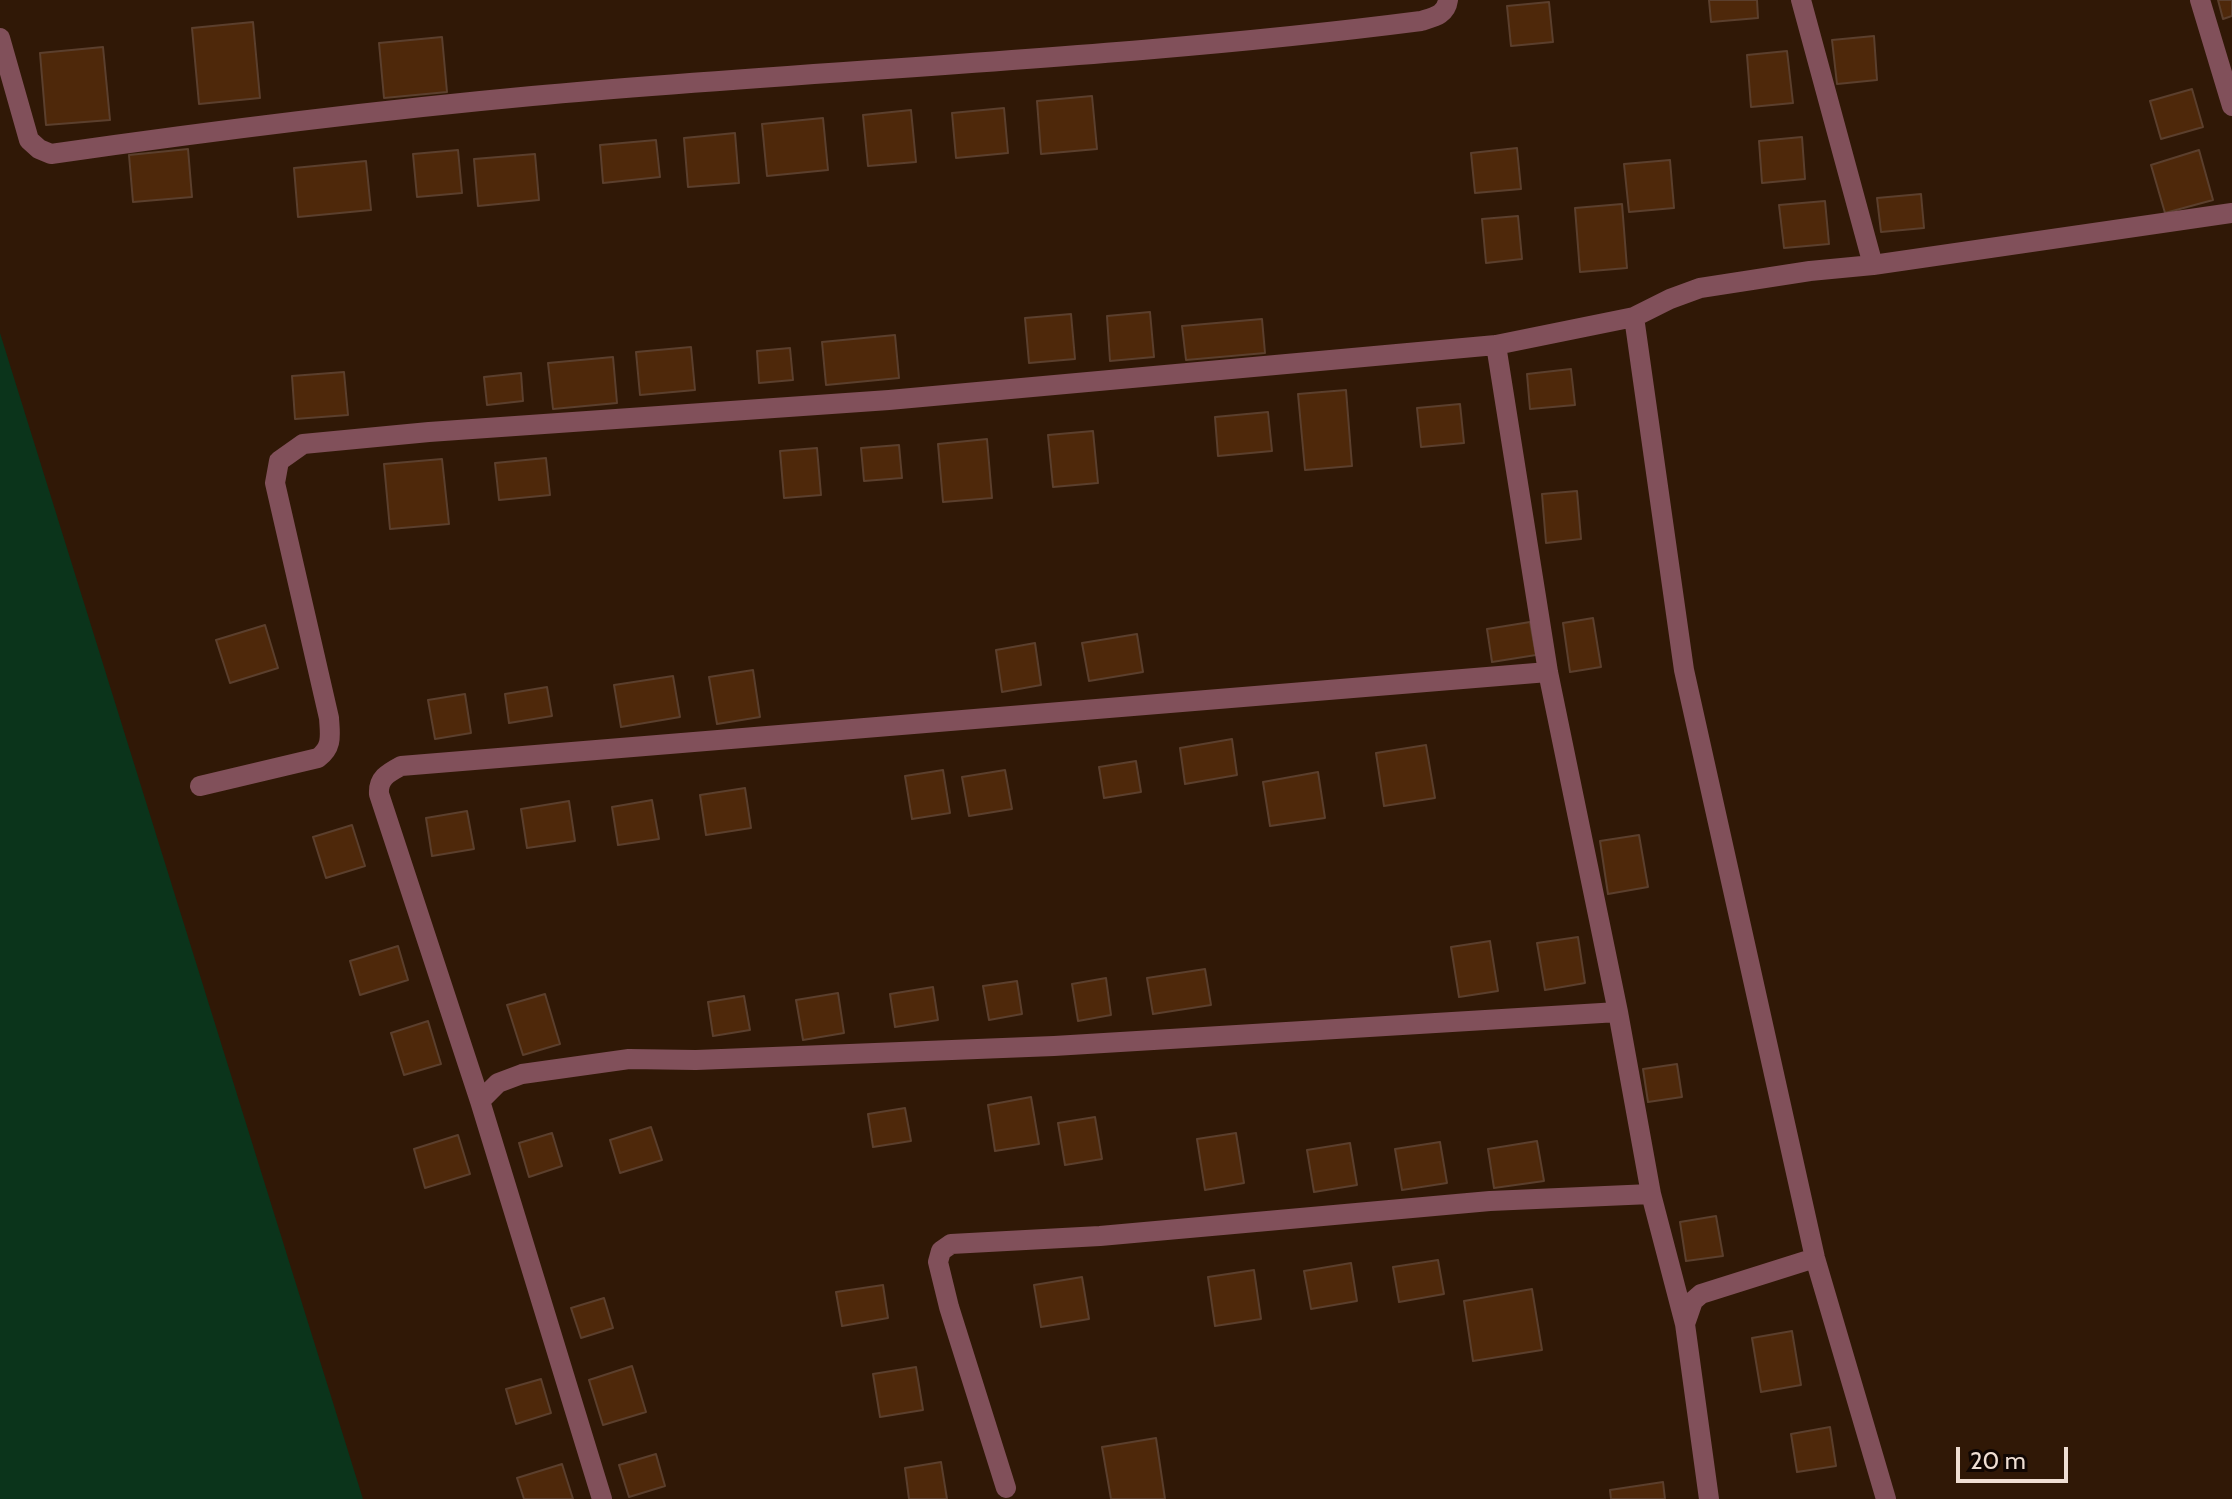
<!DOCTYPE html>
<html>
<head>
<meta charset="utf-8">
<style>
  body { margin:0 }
  #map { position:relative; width:2232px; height:1499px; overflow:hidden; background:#301806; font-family:Cabin,sans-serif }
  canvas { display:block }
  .scale { position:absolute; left:1956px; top:1447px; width:112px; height:36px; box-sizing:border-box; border:4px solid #efded3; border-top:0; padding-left:10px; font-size:24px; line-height:28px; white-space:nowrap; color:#efded3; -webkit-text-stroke:6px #100602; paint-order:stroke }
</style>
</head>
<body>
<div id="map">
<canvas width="2232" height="1499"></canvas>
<div class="scale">20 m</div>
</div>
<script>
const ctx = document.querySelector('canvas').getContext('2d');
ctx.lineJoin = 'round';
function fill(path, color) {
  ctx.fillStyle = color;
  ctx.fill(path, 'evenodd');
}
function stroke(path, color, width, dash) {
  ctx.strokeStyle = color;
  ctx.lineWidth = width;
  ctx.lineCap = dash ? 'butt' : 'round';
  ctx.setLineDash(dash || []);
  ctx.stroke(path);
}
fill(new Path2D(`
  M0 333 363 1499H0Z`), '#0b341b');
const building = new Path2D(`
  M1709 0H1757L1758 18 1711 22Z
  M2218 0H2232V16L2223 19Z
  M1549 2 1553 42 1511 46 1507 6Z
  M253 22 260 98 199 104 192 28Z
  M1874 36 1877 80 1837 84 1832 40Z
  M442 37 447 92 384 98 379 43Z
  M103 47 110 120 46 125 40 53Z
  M1787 51 1793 103 1751 107 1747 55Z
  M2192 89 2203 127 2161 139 2150 101Z
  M1092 96 1097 149 1041 154 1037 101Z
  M1004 108 1008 153 956 158 952 113Z
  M911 110 916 162 868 166 863 115Z
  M823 118 828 170 767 176 762 124Z
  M735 133 739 183 688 187 684 138Z
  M1802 137 1805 179 1762 183 1759 141Z
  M656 140 660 177 603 183 600 145Z
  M1517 148 1521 189 1475 193 1471 153Z
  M188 149 192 197 133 202 129 155Z
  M458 150 462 193 417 197 413 154Z
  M2199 150 2213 200 2165 213 2151 165Z
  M535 154 539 200 478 206 474 159Z
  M1670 160 1674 208 1629 212 1624 164Z
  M366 161 371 210 298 217 294 168Z
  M1921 194 1924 228 1881 232 1877 198Z
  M1825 201 1829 244 1784 248 1779 205Z
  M1622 204 1627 268 1580 272 1575 208Z
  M1518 216 1522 259 1486 263 1482 219Z
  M1150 312 1154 357 1110 361 1107 316Z
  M1071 314 1075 359 1029 363 1025 318Z
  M1262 319 1265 353 1186 360 1182 326Z
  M895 335 899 378 826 385 822 342Z
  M691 347 695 390 640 395 636 352Z
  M790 348 793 380 759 383 757 351Z
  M613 357 617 403 553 409 548 363Z
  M1571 369 1575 405 1530 409 1527 374Z
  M344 372 348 415 295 419 292 376Z
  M521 373 523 401 487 405 484 377Z
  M1346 390 1352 466 1305 470 1298 394Z
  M1460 404 1464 443 1421 447 1417 408Z
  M1268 412 1272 451 1218 456 1215 417Z
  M1093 431 1098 483 1053 487 1048 435Z
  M987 439 992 498 943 502 938 444Z
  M899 445 902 478 864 481 861 448Z
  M817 448 821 495 784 498 780 451Z
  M546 458 550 495 499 500 495 463Z
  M442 459 449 524 390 529 384 464Z
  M1577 491 1581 539 1546 543 1542 494Z
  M1593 618 1601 667 1570 672 1563 623Z
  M1530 622 1536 655 1492 662 1487 629Z
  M265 625 278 668 230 683 216 640Z
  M1137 634 1143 672 1089 681 1082 643Z
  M1035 643 1041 685 1002 692 996 650Z
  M753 670 760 717 717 724 709 677Z
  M673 676 680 717 621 727 614 685Z
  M547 687 552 716 509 723 505 694Z
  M465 694 471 733 435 739 428 700Z
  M1232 739 1237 775 1185 784 1180 748Z
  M1426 745 1435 798 1384 806 1376 753Z
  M1136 761 1141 792 1104 798 1099 767Z
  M943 770 950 813 912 819 905 776Z
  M1005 770 1012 809 969 816 962 777Z
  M1318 772 1325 818 1270 826 1263 782Z
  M745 788 751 828 706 835 700 795Z
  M652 800 659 839 618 845 612 807Z
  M569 801 575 841 527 848 521 809Z
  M467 811 474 849 432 856 426 818Z
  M352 825 365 866 326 878 313 837Z
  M1639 835 1648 887 1608 894 1600 841Z
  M1578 937 1585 983 1545 990 1537 943Z
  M1490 941 1498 991 1459 997 1451 947Z
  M398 946 408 980 360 995 350 961Z
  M1205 969 1211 1005 1153 1014 1147 978Z
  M1106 978 1111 1015 1078 1021 1072 984Z
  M1017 981 1022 1014 989 1020 983 986Z
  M933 987 938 1020 895 1027 890 994Z
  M838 993 844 1033 803 1040 796 1000Z
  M545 994 560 1044 523 1055 507 1005Z
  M744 996 750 1030 713 1036 708 1002Z
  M428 1021 441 1064 404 1075 391 1033Z
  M1677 1064 1682 1097 1648 1102 1643 1069Z
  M1031 1097 1039 1144 995 1151 988 1105Z
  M905 1108 911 1141 873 1147 868 1114Z
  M1095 1117 1102 1159 1065 1165 1058 1123Z
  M651 1127 662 1160 620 1173 610 1140Z
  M552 1133 562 1166 529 1177 519 1143Z
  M1236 1133 1244 1183 1205 1190 1197 1139Z
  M458 1135 470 1174 425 1188 414 1149Z
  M1537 1141 1544 1181 1494 1188 1488 1149Z
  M1440 1142 1447 1183 1402 1190 1395 1149Z
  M1350 1143 1357 1185 1314 1192 1307 1150Z
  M1716 1216 1723 1256 1686 1261 1680 1222Z
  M1438 1260 1444 1294 1399 1302 1393 1267Z
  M1351 1263 1357 1301 1311 1309 1304 1271Z
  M1254 1270 1261 1319 1215 1326 1208 1277Z
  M1082 1277 1089 1319 1041 1327 1034 1285Z
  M883 1285 888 1318 842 1326 836 1292Z
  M1532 1289 1542 1350 1473 1361 1464 1301Z
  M604 1298 613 1328 581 1338 571 1308Z
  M1792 1331 1801 1385 1761 1392 1752 1338Z
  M632 1366 646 1412 603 1425 589 1380Z
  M916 1367 923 1410 880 1417 873 1374Z
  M541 1379 551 1413 516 1424 506 1389Z
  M1830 1427 1836 1466 1797 1472 1791 1434Z
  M1156 1438 1165 1499H1111L1102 1447Z
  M656 1454 665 1486 629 1497 619 1465Z
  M941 1462 947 1499H909L905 1468Z
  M562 1464 573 1499H524L517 1478Z
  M1663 1482 1665 1499H1611L1610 1490Z`);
fill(building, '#4e280a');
stroke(building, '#5b3f2d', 2);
stroke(new Path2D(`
  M1801 0 1873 265 2232 213
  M2200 0 2232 106
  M0 38 29 140 39 149 51 154C211 131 371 111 532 96 828 69 1126 59 1421 21 1434 17 1446 15 1448 0
  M1634 317 1684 670 1815 1258 1886 1499
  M1496 345 1548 672 1618 1012 1651 1194 1685 1324 1709 1499
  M1548 672 401 766C388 773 378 778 379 794L480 1101 498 1083 522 1074 629 1059 696 1060 1054 1046 1618 1012
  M200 786 318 758C333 747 330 735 329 718L275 483 279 461 303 444 429 432 889 400 1496 345 1634 317 1670 299 1700 288 1810 271 1873 265
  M480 1101 602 1499
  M1685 1324 1693 1301 1701 1294 1815 1258
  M1006 1488 949 1307 938 1262 941 1251 951 1244 1100 1236 1490 1201 1651 1194`), '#81505a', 20);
</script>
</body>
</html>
